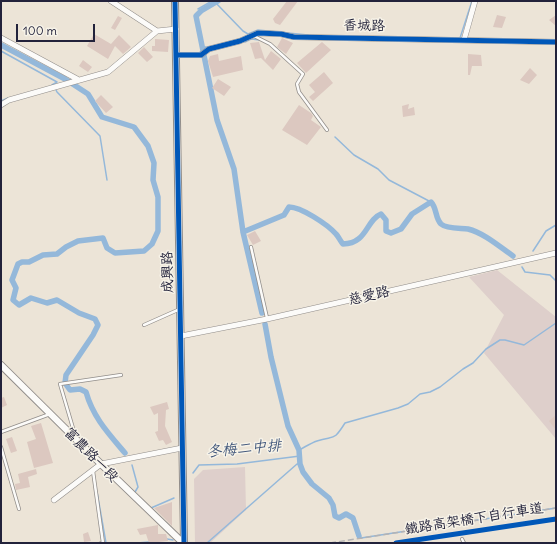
<!DOCTYPE html>
<html>
<head>
<meta charset="utf-8">
<style>
  body { margin:0 }
  #map { position:relative; width:557px; height:544px; overflow:hidden; background:#ece4d7; font-family:Delius,sans-serif }
  canvas { display:block }
  .frame { position:absolute; inset:0; border:2px solid #22223b; pointer-events:none }
  .scale { position:absolute; left:16px; top:24px; width:79px; height:18px; box-sizing:border-box; border:2px solid #22223b; border-top:0; padding-left:5px; font-size:12px; line-height:14px; white-space:nowrap; color:#22223b; -webkit-text-stroke:3px #f7f3e8; paint-order:stroke }
</style>
</head>
<body>
<div id="map">
<canvas width="557" height="544"></canvas>
<div class="frame"></div>
<div class="scale">100 m</div>
</div>
<script>
const ctx = document.querySelector('canvas').getContext('2d');
ctx.lineJoin = 'round';
function fill(path, color) {
  ctx.fillStyle = color;
  ctx.fill(path, 'evenodd');
}
function stroke(path, color, width, dash) {
  ctx.strokeStyle = color;
  ctx.lineWidth = width;
  ctx.lineCap = dash ? 'butt' : 'round';
  ctx.setLineDash(dash || []);
  ctx.stroke(path);
}
function label(font, color, halo, rows, align = 'center') {
  ctx.font = font + ' Delius,"LXGW WenKai TC",sans-serif';
  ctx.lineWidth = 3;
  ctx.setLineDash([]);
  ctx.textBaseline = 'middle';
  ctx.strokeStyle = halo;
  ctx.fillStyle = color;
  for (const [text, x, y, turn = 0] of rows) {
    ctx.save();
    ctx.translate(x, y);
    ctx.rotate((+turn || 0) * Math.PI / 180);
    ctx.textAlign = isNaN(turn) ? turn : align;
    if (halo) ctx.strokeText(text, 0, 0);
    ctx.fillText(text, 0, 0);
    ctx.restore();
  }
}
fill(new Path2D(`
  M497 270 556 317V439L484 353 504 315 469 277Z
  M245 467 246 510 210 543H195L194 479 203 470Z`), '#decfcb');
stroke(new Path2D(`
  M214 1 243 31 248 34 258 30 308 35
  M198 9 212 1
  M460 38 472 1
  M245 42 251 39 260 40
  M204 47H209
  M1 51 57 82 52 85
  M200 52 206 48
  M55 88 57 92 100 136 107 180
  M1 101 8 98
  M335 137 354 155 378 169 389 180 429 201
  M533 251 546 231 556 225
  M522 267 525 272 550 275 556 281
  M299 450C305 447 311 443 317 441 335 435 333 442 345 423L398 408 408 404 420 394 430 392 440 387 463 369 473 363 486 349 500 340H505L524 345 556 323
  M132 465 138 487 135 492
  M193 473 199 465 237 464 300 456
  M97 492 106 543
  M151 508 174 498
  M361 538 556 508
  M167 539 173 540
  M137 543 149 542
  M207 543 297 464H300`), '#94b8da', 1.5);
stroke(new Path2D(`
  M218 1 201 11 196 16 217 120 234 169 243 232 262 313
  M1 45 65 79 88 94 102 117 134 127 148 146 154 163 153 180 158 197V231L152 244 144 251 115 253 107 248 103 238 78 241 66 247 57 254 43 255 29 262H22L18 264 12 280 16 288 13 300 19 305 31 298 47 303 57 300 79 313 95 319 98 325 93 335 66 375 65 383 70 390 80 389 86 392C93 417 108 433 125 453
  M243 232 284 215 289 207C301 207 327 224 336 234 339 237 340 241 343 244 367 244 366 220 381 214L386 220V231L391 233 401 229 412 214 431 202C437 208 435 218 441 224 447 229 460 228 468 229 484 233 500 247 513 256
  M265 324 271 357 288 426 299 450 300 464 303 472 312 484 329 498 333 505 335 516 339 518 346 514 353 518 359 536`), '#94b8da', 5.5);
fill(new Path2D(`
  M287 1H298L280 25 275 23 273 19Z
  M497 15 506 17 502 28 493 27Z
  M556 15V26L549 20Z
  M118 16 122 18 115 30 111 28Z
  M94 34 111 44 119 35 131 47 123 54 115 46 108 59 87 46Z
  M282 38 293 43 286 54 277 47Z
  M155 39 169 40 168 52 152 51V46H155Z
  M259 42 265 60 271 51 281 59 273 70 261 58 255 59 250 43Z
  M322 42 331 50 306 73 297 63Z
  M144 47 153 57 147 62 138 53Z
  M218 54 219 61 241 56 243 70 213 77 208 61 210 56Z
  M468 54 481 55 482 66H472L470 75H468Z
  M83 60 92 67 88 72 79 66Z
  M530 68 537 75 529 84 520 80Z
  M324 72 333 83 313 101 309 97 315 92 309 85Z
  M218 79 231 87 224 96 212 88Z
  M101 95 113 107 106 113 95 101Z
  M409 104 408 109 414 107 415 115 403 117 402 106Z
  M299 105 311 113 313 116 311 120 321 127 307 145 282 130Z
  M255 231 261 241 253 245 247 235Z
  M4 397 7 405 1 408V398Z
  M167 402 169 409 166 410 165 426 172 442 166 445 163 440 159 441 155 432 158 431V413L154 415 150 407Z
  M556 415V430L549 421Z
  M41 423 53 463 34 468 27 442 36 439 31 426Z
  M12 437 17 451 11 453 6 439Z
  M36 469 37 474 28 477 30 487 16 490 15 484 20 483 18 474Z
  M172 502V526L154 508Z
  M158 525V534H166L168 541 149 543 146 534 140 535 137 529Z
  M88 532 91 541 84 542 83 534Z`), '#dcc8c0');
const service = new Path2D(`
  M254 36 270 44 303 74 297 84 299 92 327 130
  M251 247 267 318
  M144 325 180 309
  M1 432 50 414
  M75 435 60 384 121 375
  M1 447 19 509
  M93 471 103 543H101
  M462 539 464 543`);
const minor = new Path2D(`
  M111 1 157 31
  M1 38 77 79
  M464 40 475 1
  M177 55H201L209 49 240 41 258 33 281 34 294 37 556 42
  M1 105 9 100 108 72 157 31 176 29
  M181 336 267 319 556 253
  M54 500 101 464 182 448`);
const tertiary = new Path2D(`
  M175 1 184 543
  M1 365 101 464 183 543`);
stroke(service, '#918d8a', 4);
stroke(minor, '#918d8a', 6);
stroke(tertiary, '#918d8a', 8);
stroke(service, '#fcfbf9', 2.5);
stroke(minor, '#fcfbf9', 5);
stroke(tertiary, '#fcfbf9', 6);
stroke(new Path2D(`
  M330 543 556 508`), '#b4b3b4', 1.5, [6, 3]);
stroke(new Path2D(`
  M175 1 184 543
  M177 55H201L209 49 240 41 258 33 281 34 294 37 556 42
  M396 543 556 519`), '#0057b8', 5);
label('14px', '#22223b', '#f7f3e8', [
  ["香城路",364,26,1],
  ["成興路",168,272,-91],
  ["慈愛路",369,296,-13],
  ["富農路一段",91,455,45],
  ["鐵路高架橋下自行車道",474,519,-9]
]);
label('italic 15px', '#40567b', '#f7f3e8', [
  ["冬梅二中排",244,449,-5]
]);
</script>
</body>
</html>
